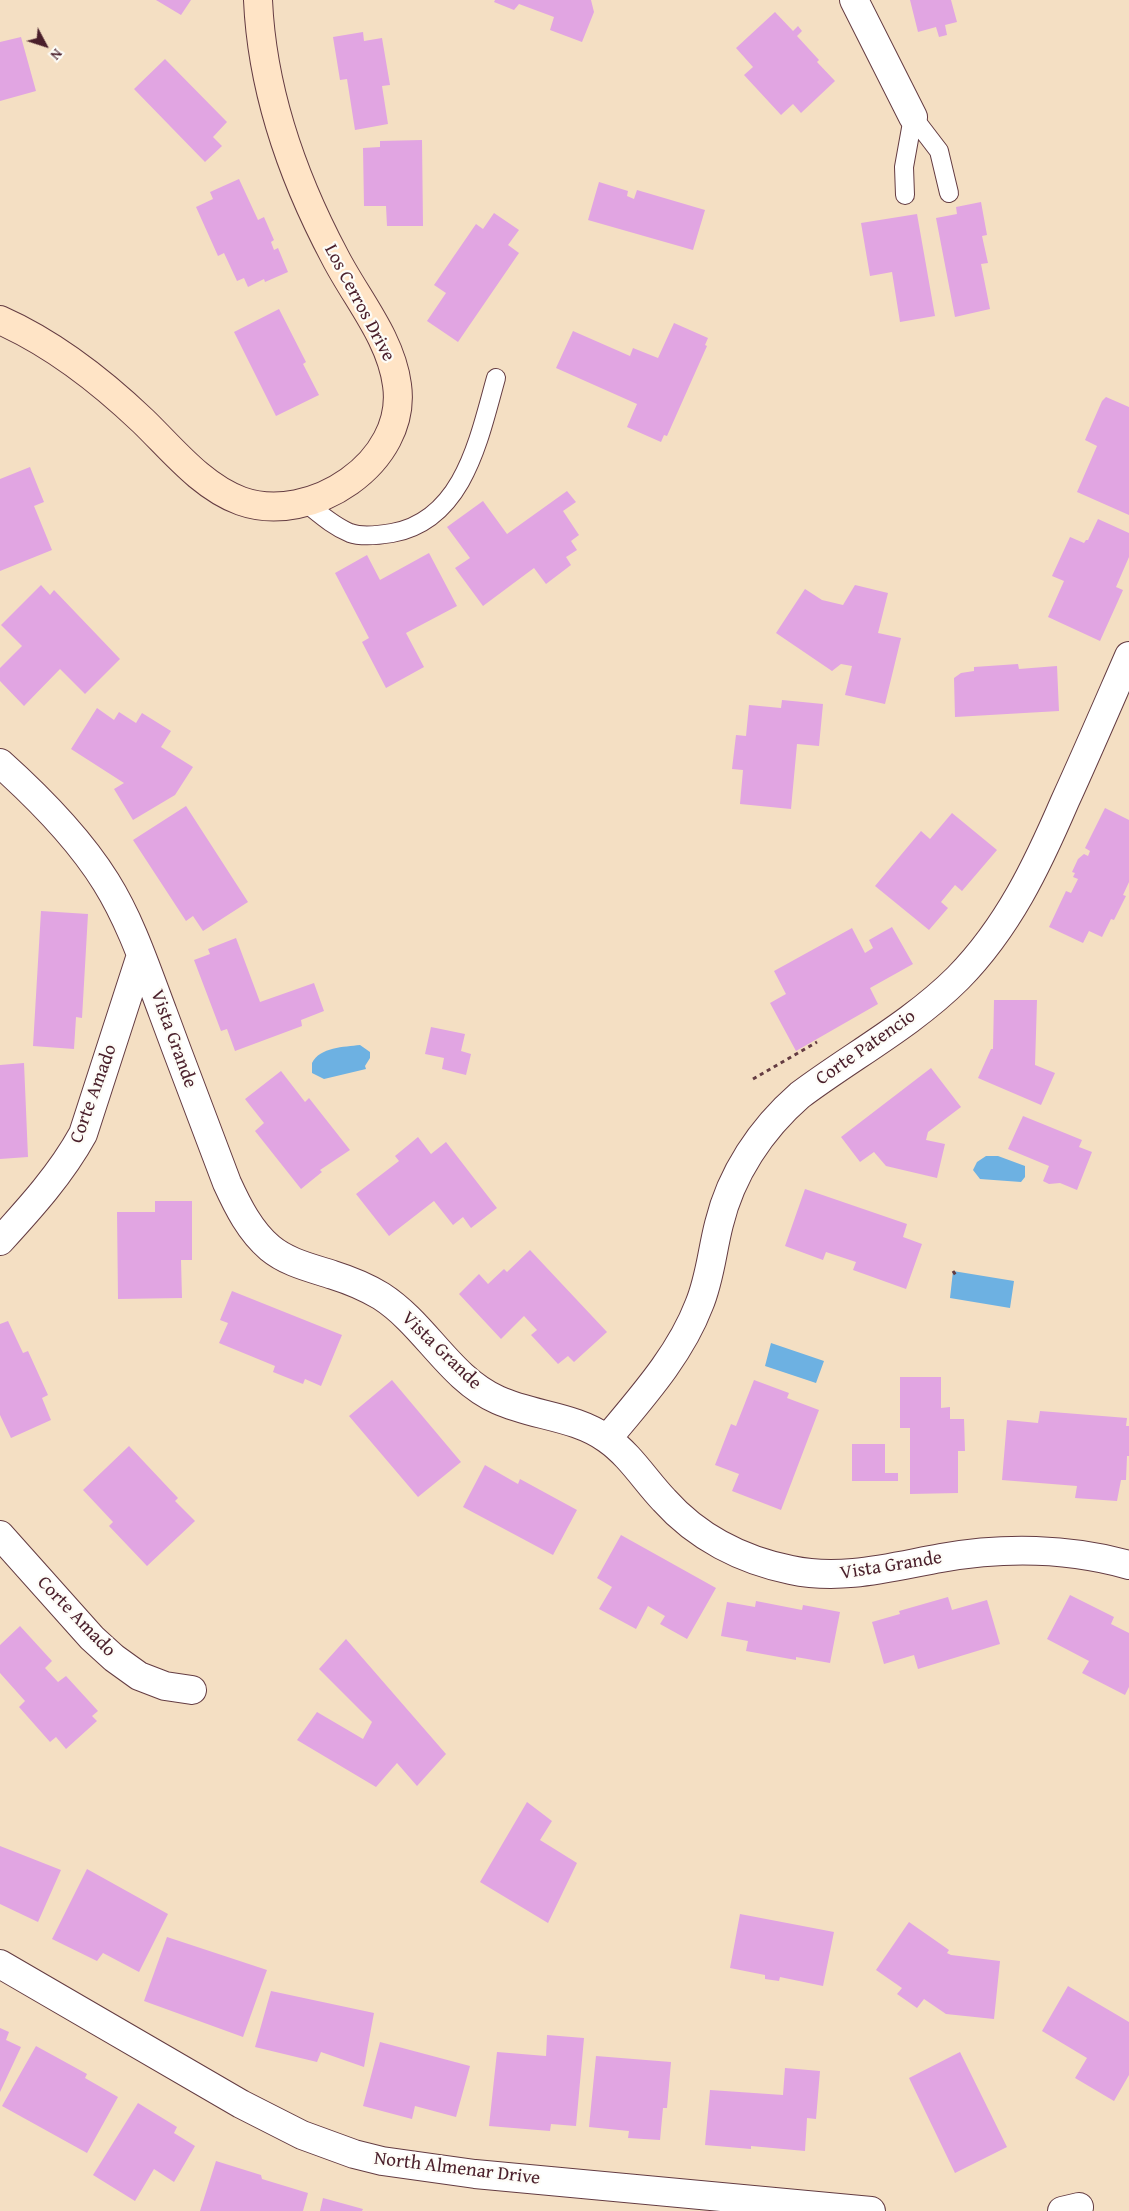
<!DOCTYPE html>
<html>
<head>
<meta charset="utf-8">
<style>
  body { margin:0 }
  #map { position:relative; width:1129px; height:2211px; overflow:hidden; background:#f4dfc3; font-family:"Gentium Book Plus",serif }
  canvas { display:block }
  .north { position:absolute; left:20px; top:20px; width:50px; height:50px; -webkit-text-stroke:4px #fdfcf7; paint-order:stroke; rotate:130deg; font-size:14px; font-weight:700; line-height:20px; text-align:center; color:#4a1f2b }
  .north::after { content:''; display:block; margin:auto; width:18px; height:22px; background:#4a1f2b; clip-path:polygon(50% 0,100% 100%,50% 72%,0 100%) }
</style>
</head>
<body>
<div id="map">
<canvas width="1129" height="2211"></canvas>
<div class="north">N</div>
</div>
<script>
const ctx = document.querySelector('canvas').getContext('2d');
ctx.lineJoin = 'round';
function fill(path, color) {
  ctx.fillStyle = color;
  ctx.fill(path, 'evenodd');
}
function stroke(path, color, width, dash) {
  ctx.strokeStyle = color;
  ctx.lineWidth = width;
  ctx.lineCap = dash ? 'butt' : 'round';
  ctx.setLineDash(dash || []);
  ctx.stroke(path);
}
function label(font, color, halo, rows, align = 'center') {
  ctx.font = font + ' "Gentium Book Plus",serif';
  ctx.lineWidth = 4.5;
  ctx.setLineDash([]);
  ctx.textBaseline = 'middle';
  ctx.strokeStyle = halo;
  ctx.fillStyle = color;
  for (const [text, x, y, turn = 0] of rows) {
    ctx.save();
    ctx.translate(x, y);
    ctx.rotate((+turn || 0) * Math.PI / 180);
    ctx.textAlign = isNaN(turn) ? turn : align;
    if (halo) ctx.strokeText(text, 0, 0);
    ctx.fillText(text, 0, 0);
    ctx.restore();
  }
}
fill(new Path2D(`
  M360 1045 370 1052V1058L365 1066 366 1069 324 1079 312 1073V1063C320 1047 344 1047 360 1045Z
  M986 1156H998L1025 1166V1177L1021 1182 980 1179 973 1170 977 1162Z
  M953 1271 1014 1281 1010 1308 950 1298Z
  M771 1343 824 1361 816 1383 765 1366Z`), '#6db1e2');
fill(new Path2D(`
  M156 0H191L181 15Z
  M495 0H591L594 12 582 42 550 30 554 17 519 4 514 10 494 2Z
  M910 0H951L957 22 945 25 947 35 939 37 936 27 918 32Z
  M775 12 793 31 798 26 802 31 797 36 819 60 817 62 835 81 801 113 793 104 781 115 744 75 753 67 736 48Z
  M363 32 364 41 382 38 390 85 382 86 388 124 355 130 347 79 340 80 333 37Z
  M21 37 36 91 0 101V42Z
  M165 59 227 122 213 137 222 146 205 162 134 89Z
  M422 140 423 226H387L386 206H364L363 148 380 147V141Z
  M239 179 258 220 264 217 274 240 271 242 274 250 278 248 288 272 265 282 264 279 248 287 244 278 237 281 224 253 218 256 196 207 213 199 210 192Z
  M599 182 628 191 627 196 634 199 637 190 705 210 693 250 588 220Z
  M981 202 987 235 982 236 988 263 981 264 990 309 955 317 936 218 957 214 956 207Z
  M494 213 519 230 508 245 519 253 458 342 427 321 446 293 434 285 476 224 483 229Z
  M917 214 935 316 900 322 892 272 870 276 861 223Z
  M279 309 306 362 303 364 319 395 276 416 234 332Z
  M674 323 708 338 705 345 707 346 667 436 664 435 661 442 627 427 637 404 556 368 573 331 630 356 633 348 658 358Z
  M1106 397 1129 407V515L1077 492 1097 446 1085 440 1102 401Z
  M30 467 44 502 34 506 52 550 0 571V479Z
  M567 491 576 502 563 511 579 535 571 541 577 550 566 557 571 565 546 584 534 568 483 606 455 568 470 558 447 527 483 501 507 534Z
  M1098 519 1129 533V557L1116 587 1123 590 1100 641 1048 617 1064 581 1052 576 1070 537 1084 543 1086 540H1088Z
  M429 553 457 606 406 633 424 667 386 688 362 642 369 638 335 573 367 555 380 580Z
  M41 585 50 595 54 590 120 659 85 694 60 669 24 706 0 681V668L22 646 1 625Z
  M855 585 888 593 878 633 901 638 885 704 845 695 852 666 841 664 832 671 776 633 805 589 822 600 843 605Z
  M1018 664 1019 669 1057 666 1059 711 955 717 954 678 961 673 974 671V667Z
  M782 700 823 704 819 746 797 744 791 809 740 804 743 770 732 769 736 735 746 736 749 705 781 708Z
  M97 708 114 720 119 712 136 723 142 713 171 731 161 747 193 767 175 795 133 820 114 789 124 783 71 749Z
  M186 806 248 902 203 931 193 916 186 921 133 840Z
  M1105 808 1129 820V882L1123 895 1126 896 1114 920 1111 919 1102 937 1089 931 1083 943 1049 927 1066 891 1071 893 1078 879 1073 877 1075 873 1072 872 1078 859 1084 854 1088 856 1090 851 1085 848Z
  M952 813 997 850 962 891 955 885 941 902 948 908 929 930 875 886 921 831 930 839Z
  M41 911 88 914 82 1018 76 1017 74 1049 33 1046Z
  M892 927 913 964 870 988 878 1004 796 1051 770 1003 786 994 774 971 852 928 865 953 873 948 869 940Z
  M236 938 260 1002 314 983 324 1011 301 1020 302 1026 235 1051 227 1029 221 1031 194 960 210 954 208 949Z
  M994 1000H1037L1035 1065 1055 1073 1041 1105 978 1078 991 1049H993Z
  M431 1027 465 1034 461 1051 471 1054 466 1075 442 1069 444 1058 425 1054Z
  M24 1063 28 1157 0 1159V1065Z
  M931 1068 961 1107 928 1132 926 1140 945 1144 937 1178 886 1166 874 1152 860 1162 841 1137Z
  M281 1071 305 1102 309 1098 350 1150 320 1170 322 1172 301 1189 255 1131 264 1123 245 1099Z
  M1023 1116 1082 1140 1079 1147 1092 1152 1077 1190 1060 1183 1049 1184 1043 1181 1049 1166 1008 1149Z
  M418 1137 431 1154 446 1142 497 1208 471 1228 463 1217 453 1225 434 1201 389 1236 356 1194 399 1161 395 1156Z
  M805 1189 907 1224 903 1237 922 1244 906 1289 853 1270 856 1262 826 1252 823 1260 785 1246Z
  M155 1201H192V1260H181L182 1298 118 1299 117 1212H155Z
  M530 1250 607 1332 574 1362 568 1356 558 1364 531 1335 537 1330 524 1316 501 1339 459 1294 479 1274 488 1284 504 1269 507 1272Z
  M232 1291 342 1335 321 1386 305 1379 303 1384 273 1372 275 1366 219 1343 228 1323 220 1320Z
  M8 1321 23 1353 28 1351 48 1395 42 1398 51 1420 11 1438 0 1415V1324Z
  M900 1377H941V1408L950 1407V1419H964L965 1451H958V1493L910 1494V1428H900Z
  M392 1380 461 1462 418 1497 349 1416Z
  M754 1380 789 1393 787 1398 819 1410 781 1510 732 1491 739 1474 715 1465 731 1424 736 1426Z
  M1040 1411 1127 1418 1126 1426H1129V1456H1127L1126 1480H1121L1117 1501 1075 1498 1077 1486 1002 1480 1007 1420 1038 1423Z
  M852 1444H885V1473H898V1481H852Z
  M129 1446 178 1498 175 1501 195 1521 147 1566 109 1526 113 1522 83 1490Z
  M485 1465 518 1484 520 1479 577 1510 553 1555 463 1507Z
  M621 1535 716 1588 687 1639 660 1624 665 1616 648 1606 636 1629 599 1609 612 1587 597 1578Z
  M1070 1595 1114 1617 1111 1624 1129 1633V1687L1125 1695 1082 1673 1089 1661 1047 1639Z
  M948 1597 952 1610 987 1600 1000 1644 918 1669 914 1655 884 1664 872 1622 900 1614 899 1611Z
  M756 1601 802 1610 803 1605 840 1612 830 1663 796 1657V1660L746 1651 748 1641 721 1636 727 1602 755 1607Z
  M20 1626 52 1661 45 1668 58 1682 66 1676 98 1711 92 1716 97 1721 66 1749 56 1737 50 1742 19 1707 25 1701 0 1673V1645Z
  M346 1639 446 1754 417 1786 397 1763 376 1787 297 1740 317 1712 363 1739 372 1722 319 1669Z
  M527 1802 552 1821 540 1840 577 1863 548 1923 480 1882Z
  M0 1846 61 1870 38 1922 0 1904Z
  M87 1869 168 1914 139 1972 103 1953 97 1961 52 1939Z
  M740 1914 834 1932 823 1986 780 1977 779 1981 765 1979V1975L730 1968Z
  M909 1922 949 1950 947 1953 951 1955 1000 1961 994 2019 946 2014 924 1999 917 2008 897 1994 902 1988 876 1970Z
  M167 1937 267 1970 243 2037 144 2001Z
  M1068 1986 1129 2022V2075L1114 2101 1075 2078 1087 2058 1042 2031Z
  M271 1991 374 2013 364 2067 321 2052 317 2062 255 2047Z
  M0 2028 9 2032 6 2040 21 2047 0 2092Z
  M547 2035 584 2038 576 2126 551 2124 550 2131 489 2126 497 2052 546 2056Z
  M380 2042 470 2066 456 2117 415 2106 412 2119 363 2106Z
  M36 2046 87 2074 85 2078 118 2097 87 2153 2 2106Z
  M960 2052 1007 2147 955 2173 909 2078Z
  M596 2056 671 2062 667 2108H663L660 2140 628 2138 629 2131 589 2127Z
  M785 2068 820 2071 816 2119 807 2118 805 2151 751 2146V2149L705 2145 710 2090 783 2095Z
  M138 2103 177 2127 174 2133 195 2146 174 2182 154 2169 135 2201 93 2175Z
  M216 2161 261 2175 262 2179 308 2193 303 2211H200Z
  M323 2198 363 2209 362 2211H320Z`), '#e1a5e2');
const lane = new Path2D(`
  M913 117 939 151 949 193
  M905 195 904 167 913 117
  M306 503C320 514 333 526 350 533 361 537 380 535 392 533 464 520 479 438 496 378`);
const street = new Path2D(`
  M854 0 913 117
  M0 763C39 798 78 837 106 882 131 922 146 968 163 1013 184 1070 206 1127 227 1183 238 1207 250 1231 270 1248 288 1263 312 1268 333 1275 349 1280 366 1287 381 1296 426 1325 449 1378 498 1400 533 1416 575 1416 607 1439 630 1455 645 1480 664 1500 697 1537 742 1560 791 1570 842 1581 891 1567 941 1558 1003 1547 1069 1548 1129 1565
  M0 1241C31 1207 61 1174 83 1134L141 955
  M607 1439C641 1398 680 1355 699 1305 710 1279 712 1251 719 1224 731 1174 761 1129 800 1095 852 1056 912 1024 958 978 1008 927 1037 866 1065 801 1087 753 1108 704 1129 656
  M0 1535 92 1638 114 1658 139 1676 165 1686 192 1690
  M0 1964 241 2104 302 2135 354 2154 382 2161 475 2174 871 2211
  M1062 2211 1079 2207`);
const secondary = new Path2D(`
  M0 320C54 344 100 380 143 421 172 449 202 487 241 501 311 526 408 462 397 385 391 338 356 298 335 257 293 178 262 90 258 0`);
stroke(lane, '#643c42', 20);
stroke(street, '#643c42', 30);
stroke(secondary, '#643c42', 30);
stroke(new Path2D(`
  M753 1079 817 1042
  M953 1271 957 1277`), '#643c42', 3, [4, 4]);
stroke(lane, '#fff', 18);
stroke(street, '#fff', 28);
stroke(secondary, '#ffe4c6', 28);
label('19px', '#4a1f2b', '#fdfcf7', [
  ["Los Cerros Drive",359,303,62],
  ["Vista Grande",173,1039,70],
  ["Corte Patencio",866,1048,-35],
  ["Corte Amado",94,1094,-70],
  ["Vista Grande",441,1351,44],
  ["Vista Grande",891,1566,-9],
  ["Corte Amado",76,1617,46],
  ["North Almenar Drive",457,2169,7]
]);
</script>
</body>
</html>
